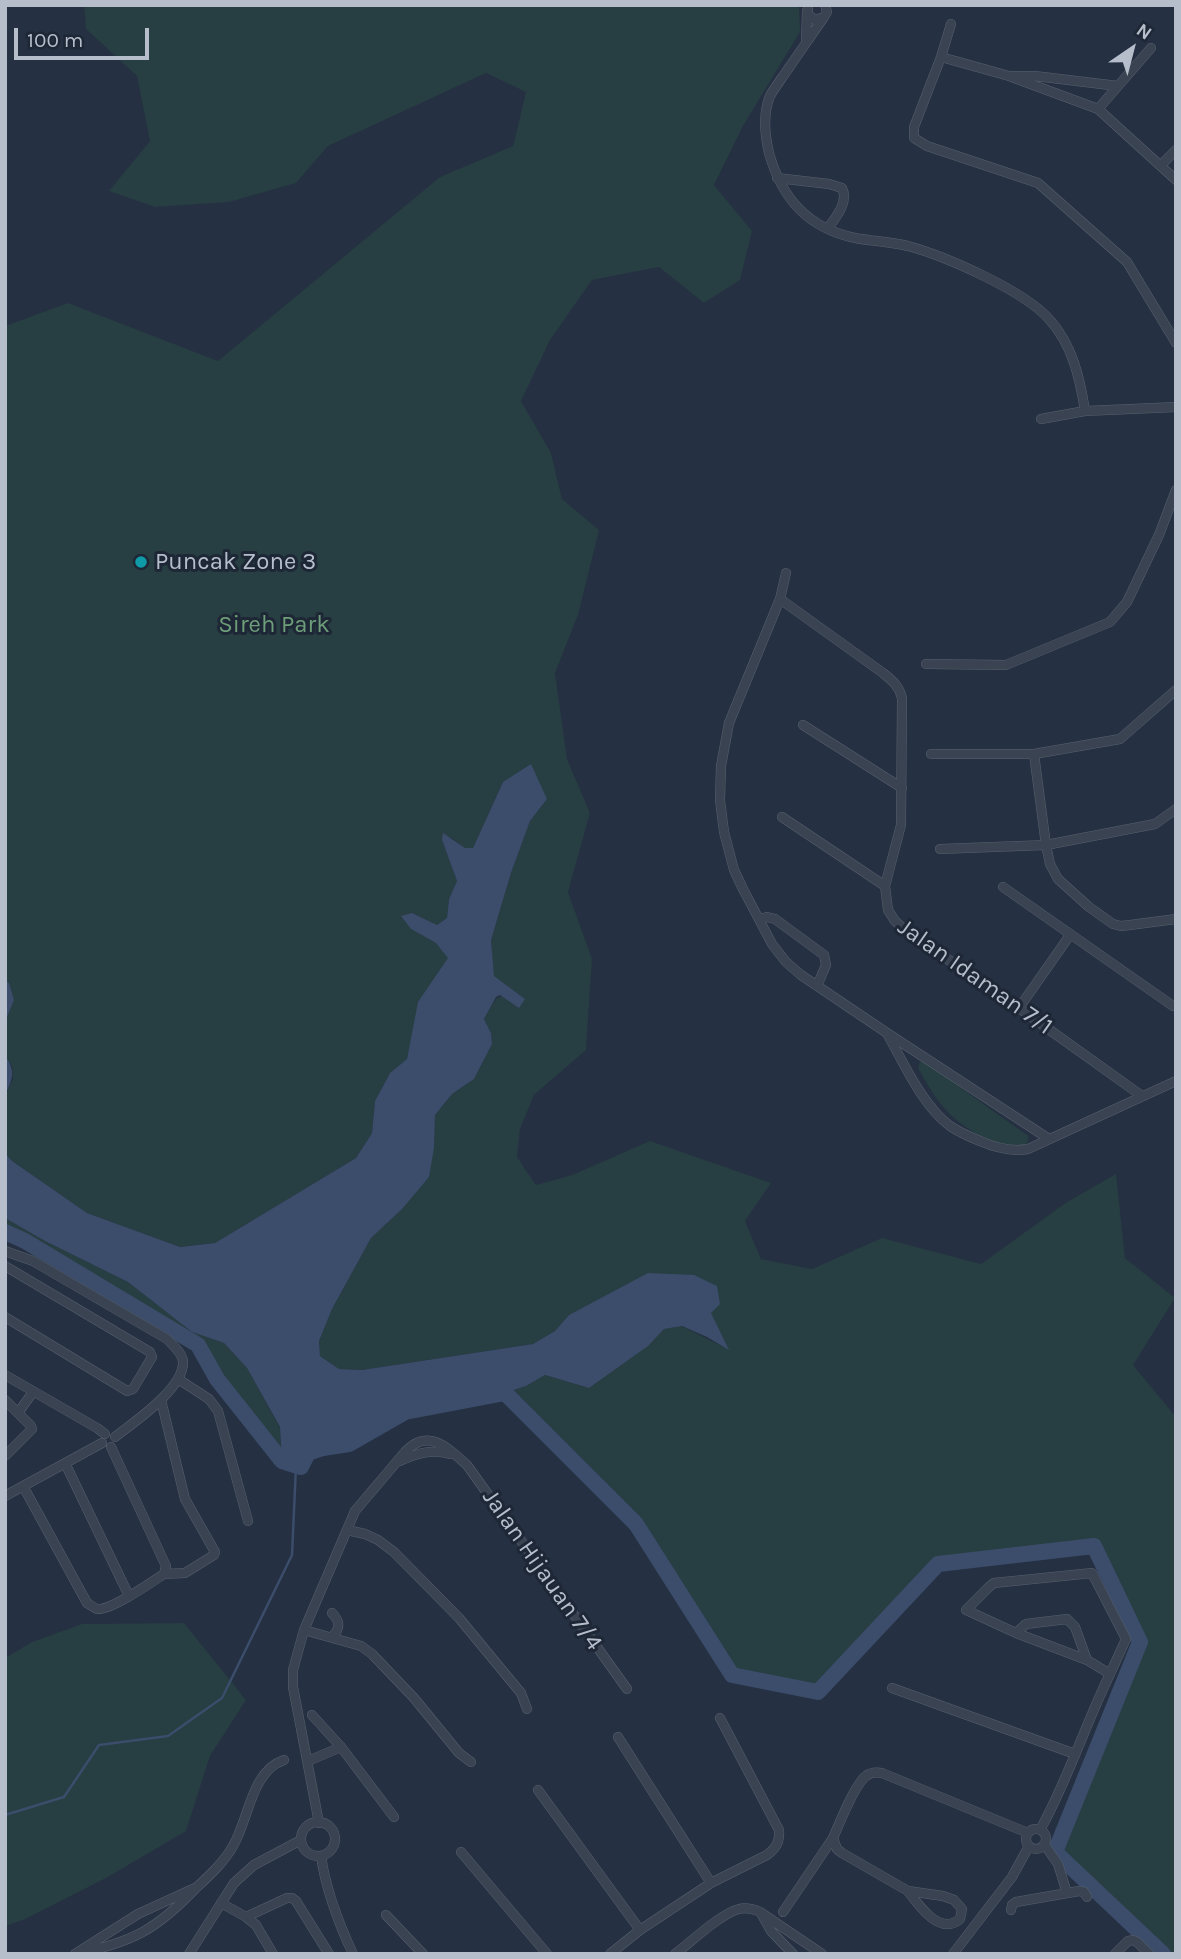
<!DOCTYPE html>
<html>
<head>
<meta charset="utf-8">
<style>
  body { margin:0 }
  #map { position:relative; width:1181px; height:1959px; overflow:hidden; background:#253042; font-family:Karla,sans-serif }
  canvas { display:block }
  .frame { position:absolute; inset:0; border:7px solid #b6becb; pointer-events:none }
  .north { position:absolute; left:1097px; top:14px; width:70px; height:70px; -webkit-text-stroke:5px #1e2736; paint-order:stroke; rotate:35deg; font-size:19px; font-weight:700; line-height:28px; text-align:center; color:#b6becb }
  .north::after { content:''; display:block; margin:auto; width:24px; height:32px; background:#b6becb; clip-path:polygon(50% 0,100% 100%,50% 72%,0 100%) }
  .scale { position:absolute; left:14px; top:28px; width:135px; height:32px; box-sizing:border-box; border:4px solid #b6becb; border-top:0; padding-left:9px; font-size:21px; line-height:24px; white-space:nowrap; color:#b6becb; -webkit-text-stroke:5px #1e2736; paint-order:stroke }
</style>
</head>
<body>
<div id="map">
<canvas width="1181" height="1959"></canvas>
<div class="frame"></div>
<div class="north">N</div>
<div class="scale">100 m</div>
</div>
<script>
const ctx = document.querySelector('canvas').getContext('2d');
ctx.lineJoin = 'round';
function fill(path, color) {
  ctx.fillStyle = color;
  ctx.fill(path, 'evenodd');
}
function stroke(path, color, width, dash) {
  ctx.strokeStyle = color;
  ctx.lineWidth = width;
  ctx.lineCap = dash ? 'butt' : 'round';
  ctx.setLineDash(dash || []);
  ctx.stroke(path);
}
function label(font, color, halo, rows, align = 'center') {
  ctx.font = font + ' Karla,sans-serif';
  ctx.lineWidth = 6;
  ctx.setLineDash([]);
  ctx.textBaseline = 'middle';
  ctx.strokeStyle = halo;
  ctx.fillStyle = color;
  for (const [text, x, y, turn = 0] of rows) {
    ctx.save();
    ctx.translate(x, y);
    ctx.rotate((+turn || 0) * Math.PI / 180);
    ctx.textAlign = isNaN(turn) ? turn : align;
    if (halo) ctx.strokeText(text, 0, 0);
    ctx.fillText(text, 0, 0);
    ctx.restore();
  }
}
fill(new Path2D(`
  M84 5H799L800 32 743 126 714 185 752 231 740 280 704 303 659 267 592 280 550 340 521 401 551 453 562 499 599 530 578 615 555 673 567 759 590 813 568 892 592 959 586 1050 534 1095 520 1129 517 1157 536 1185 572 1175 650 1141 771 1183 745 1221 761 1259 812 1269 882 1238 981 1264 1067 1202 1116 1174 1125 1258 1175 1298 1133 1365 1176 1417V1954H1163L1055 1852 1140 1642 1094 1546 938 1564 818 1692 732 1675 636 1524 505 1393 526 1386 545 1375 589 1388 647 1346 664 1329 681 1326 728 1349 710 1313 569 1315 555 1331 533 1344 362 1370 339 1369 320 1356 319 1341 332 1309 371 1238 402 1209 434 1148 435 1115 452 1094 474 1079 492 1044 491 1033 484 1019C499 993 494 994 525 999L493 976 491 940 511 873 530 821 547 799 503 782 473 848 465 849 452 838 442 840 457 881 449 899 447 918 437 925 412 913 411 929 436 943 449 957 413 1033 407 1059 390 1073 375 1101 372 1133 356 1158 215 1243 180 1247 87 1213 12 1161 5 1153V1095L13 1079 12 1066 5 1055V1022L14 1000 9 983 5 980V326L68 303 218 361 440 177 513 146 526 92 486 73 328 146 296 183 229 202 155 207 109 191 150 141 137 76 86 29Z
  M923 1061 1027 1135 1029 1138 1027 1143C1022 1146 1017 1148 1012 1148 990 1145 959 1125 945 1109 934 1097 926 1082 918 1068L920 1062Z
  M5 1218 45 1241 128 1282 192 1332 224 1343 247 1368 280 1428 282 1461 217 1379 198 1345 25 1241 5 1232Z
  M184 1623 246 1700 210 1756 186 1831 108 1877 23 1920 5 1926V1658L32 1642 82 1624Z`), '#273e42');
fill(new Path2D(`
  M531 764 547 799 530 821 511 873 491 940 494 976 525 999 519 1008 500 995 496 997 484 1019 491 1033 492 1044 474 1079 452 1094 435 1115 434 1148 429 1177 402 1209 371 1238 332 1309 319 1341 320 1356 339 1369 362 1370 533 1344 555 1331 569 1315 648 1273 694 1275 717 1286 720 1304 711 1313 729 1350 707 1337 682 1326 664 1329 648 1346 589 1388 545 1375 526 1386 505 1393 405 1412 349 1444 323 1448 308 1453 301 1467 282 1461 280 1427 247 1368 224 1343 192 1332 128 1282 45 1241 5 1218V1153L12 1161 87 1213 180 1247 215 1243 356 1158 372 1133 375 1101 390 1073 407 1059 418 1002 448 958 436 943 411 929 401 916 412 913 437 925 447 918 449 899 457 881 442 840 443 833 465 848H473L503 782Z
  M5 980 9 983 14 1000 5 1022Z
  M5 1055C16 1072 13 1078 5 1095Z`), '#3b4d6b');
stroke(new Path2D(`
  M5 1815 64 1797 99 1745 168 1736 222 1698 292 1555 296 1466`), '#3b4d6b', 2.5);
stroke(new Path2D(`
  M5 1232 25 1241 198 1345 217 1379 282 1461 301 1467 308 1453 323 1448 349 1444 405 1412 505 1393 636 1524 732 1675 818 1692 938 1564 1094 1546 1140 1642 1055 1852 1163 1954`), '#3b4d6b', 16);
const minor = new Path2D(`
  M808 5V14L815 20 824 17 827 12 825 5
  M824 17C812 34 800 52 788 69 782 78 775 87 770 96 763 113 765 136 769 153 782 199 808 228 855 238 872 241 890 242 908 246 945 256 1023 290 1049 319 1072 344 1080 378 1085 411
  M951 24 941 57 914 127V138L927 146 1038 183 1127 262 1176 343
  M806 42 807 11
  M941 57 1009 76H1035L1118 86
  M1009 76 1098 109 1176 180
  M1098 109 1151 48
  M1161 165 1176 150
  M777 178 829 184 842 188C849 202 836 217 828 228
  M1041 419 1085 411 1176 407
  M786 573 780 599 729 723 721 766 720 800 724 832 734 870 743 889 772 944 786 962 801 975 887 1033 1049 1139
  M780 599 883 673C893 681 899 686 902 698L901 825 885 886 888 910 895 921 905 930 1019 1008 1142 1096
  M926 664 1006 665 1110 622 1127 602 1159 535 1176 490
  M803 725 902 788
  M931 754H1034L1120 739 1176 690
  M1034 754 1046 845 1050 864 1058 879 1089 907 1113 924 1121 926 1130 925 1176 919
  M782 817 885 886
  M940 849 1046 845 1155 824 1176 809
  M1003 887 1173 1006
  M760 919 767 917 775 919 824 955 826 965 817 986
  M1019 1008 1070 935
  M888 1035C904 1064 923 1106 950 1126 959 1132 970 1137 980 1141 996 1148 1011 1152 1028 1149L1176 1081
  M5 1251 33 1261 167 1339C173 1345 182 1353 183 1361 185 1388 134 1422 115 1437
  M5 1266 150 1352 152 1357 133 1389 127 1391 5 1317
  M5 1375 97 1428 105 1434
  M178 1379 209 1399 218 1411 248 1521
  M5 1400 31 1426 32 1429 5 1456
  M161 1400 185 1499 215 1552 214 1555 185 1573 164 1574
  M18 1413 33 1392
  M400 1461C417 1453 432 1449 450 1454
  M65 1463 129 1596
  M23 1486 87 1603C89 1604 96 1609 97 1609 110 1611 152 1582 164 1574L166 1566 111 1447
  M5 1496 102 1443
  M347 1530 365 1534 378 1540 394 1552 459 1618 521 1693 527 1709
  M304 1630 361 1646 372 1654 414 1698 459 1753 471 1762
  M1016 1633 1026 1624 1067 1619 1075 1627 1087 1660
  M332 1637C340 1629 341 1622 332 1613
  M892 1688 1075 1754
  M312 1715 341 1747 394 1817
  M618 1737 711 1883
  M308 1761 341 1747
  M538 1790 640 1930
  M301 1839a17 17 0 1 1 34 0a17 17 0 1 1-34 0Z
  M319 1823 293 1687V1670L304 1630 355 1511 405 1452C428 1427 448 1448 467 1465L627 1689
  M1026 1839a10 10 0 1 1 20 0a10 10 0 1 1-20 0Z
  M1040 1830C1068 1780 1085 1725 1110 1674L1087 1660 1016 1633 966 1610 989 1587 994 1583 1092 1573 1126 1639 1110 1674
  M1044 1844 1058 1864 1067 1893
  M461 1852 547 1954
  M321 1856C326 1891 338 1922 353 1954
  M197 1887C210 1875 224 1862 233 1846 249 1819 251 1771 284 1760
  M908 1891C919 1906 940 1936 960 1919L962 1909 954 1900 943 1896 908 1891 842 1853 837 1849 833 1838C839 1824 855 1784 866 1776 871 1772 876 1772 882 1773L1028 1833
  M221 1903 246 1917 256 1925 273 1954
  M1011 1910 1012 1905 1016 1902 1079 1891 1084 1892 1087 1897
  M783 1912 833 1838
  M761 1913 771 1931 793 1954
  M386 1915 423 1954
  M246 1917 287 1898H292L296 1901 329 1954
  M75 1954 138 1914 197 1887C156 1930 133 1942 76 1954
  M189 1954 234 1883 254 1865 301 1840
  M610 1954 640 1930 711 1883 767 1855C776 1848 780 1842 779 1830L720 1718
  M675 1954C691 1942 720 1914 739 1909 746 1907 753 1909 760 1912L822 1954
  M953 1954 1012 1877 1029 1846
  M1115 1954 1128 1941 1132 1940 1137 1942 1149 1954`);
stroke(minor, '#57606e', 10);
stroke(minor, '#3a4351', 9);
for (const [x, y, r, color] of [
  [141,562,7,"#0f9aa8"]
]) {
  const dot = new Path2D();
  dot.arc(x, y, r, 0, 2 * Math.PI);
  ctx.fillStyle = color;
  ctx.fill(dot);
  stroke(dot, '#1e2736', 2.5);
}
label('24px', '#b6becb', '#1e2736', [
  ["Puncak Zone 3",155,562]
], 'left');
label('24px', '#6d9d79', '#1e2736', [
  ["Sireh Park",274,625]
]);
label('24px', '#b6becb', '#1e2736', [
  ["Jalan Idaman 7/1",975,977,35],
  ["Jalan Hijauan 7/4",542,1570,55]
]);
</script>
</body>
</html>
